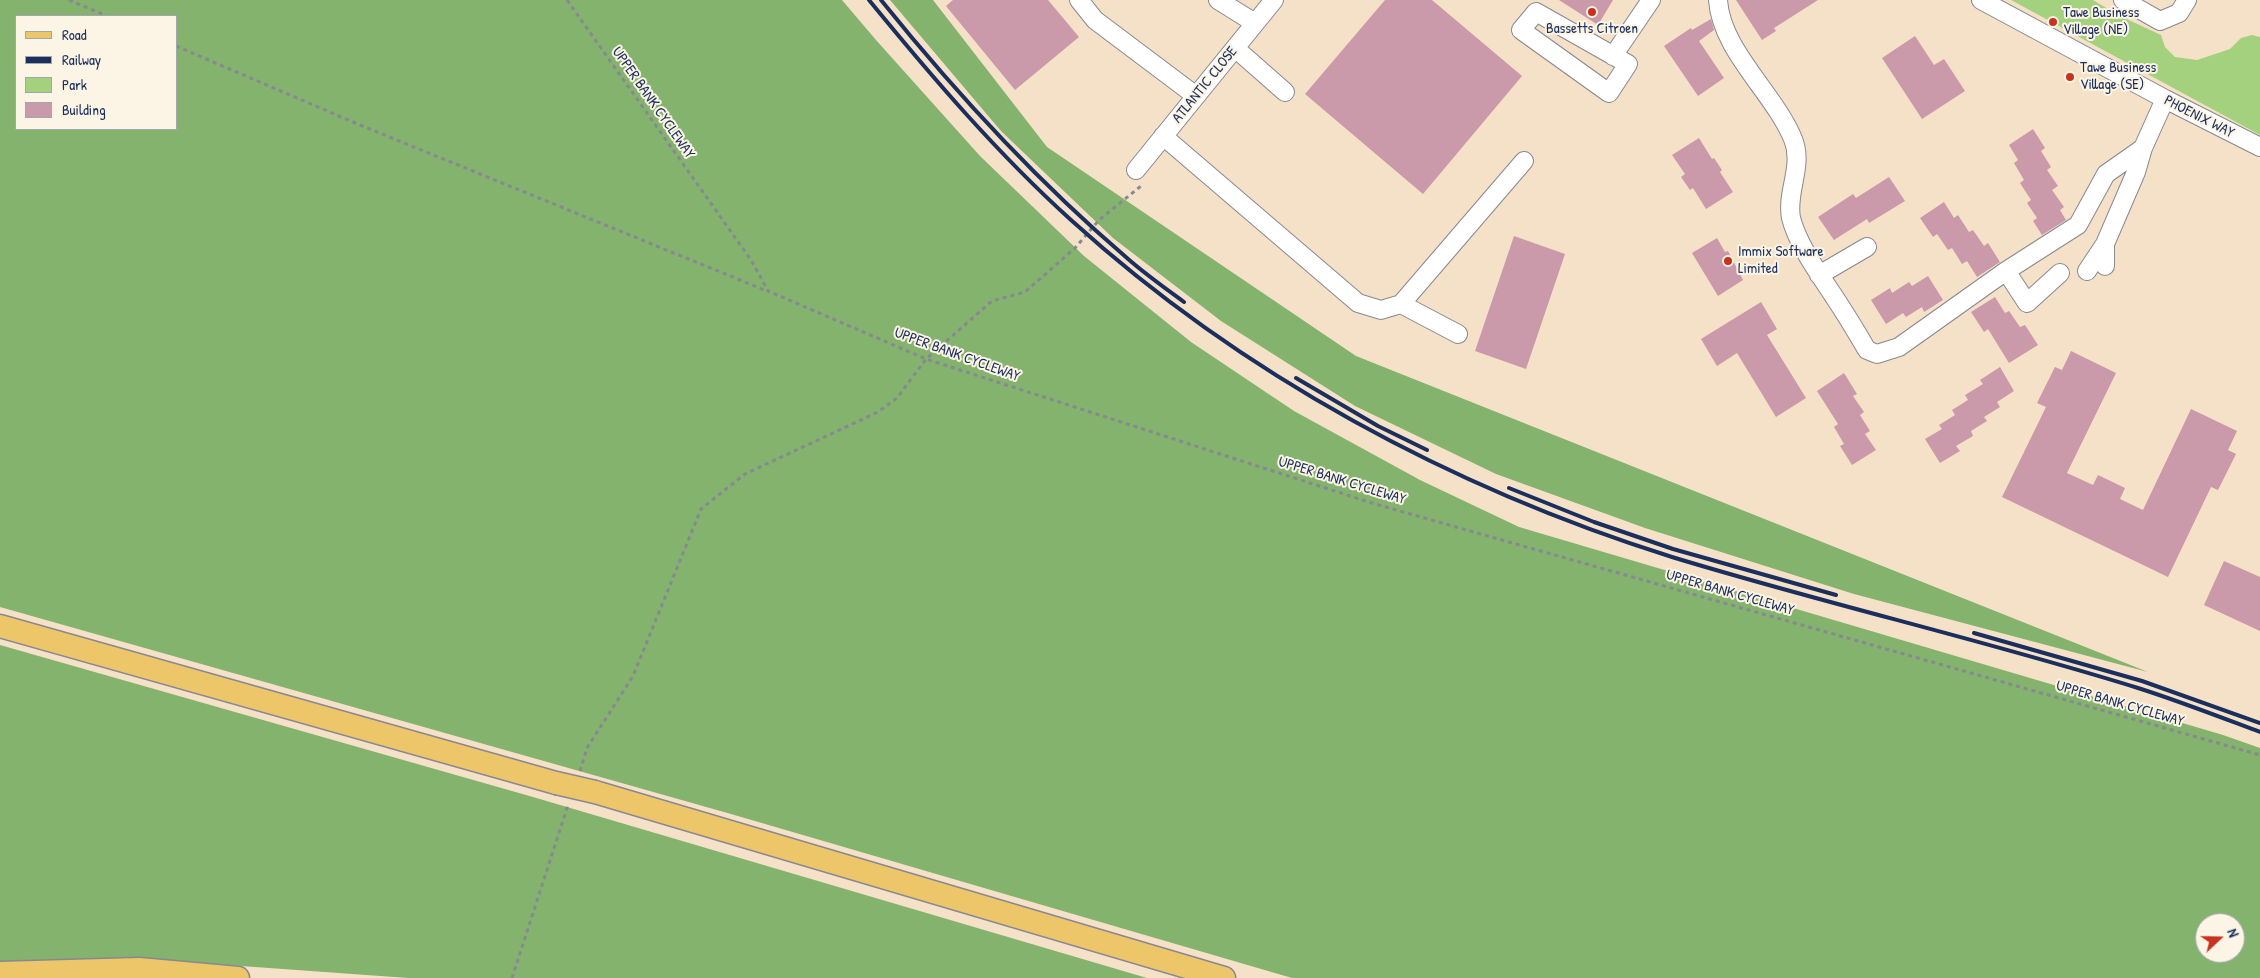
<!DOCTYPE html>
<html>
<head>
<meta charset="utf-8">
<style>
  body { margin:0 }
  #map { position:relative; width:2260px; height:978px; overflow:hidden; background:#f5e1c7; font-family:"Patrick Hand",sans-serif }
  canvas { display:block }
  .legend { position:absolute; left:15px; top:15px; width:162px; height:115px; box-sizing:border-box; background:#fcf5e5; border:1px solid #a2a6af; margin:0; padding:6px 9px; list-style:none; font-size:15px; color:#1b2f5e }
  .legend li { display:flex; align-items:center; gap:10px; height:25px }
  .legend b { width:25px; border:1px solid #a2a6af }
  .north { position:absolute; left:2195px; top:913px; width:50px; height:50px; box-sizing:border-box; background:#fcf5e5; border:1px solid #a2a6af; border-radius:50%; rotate:69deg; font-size:14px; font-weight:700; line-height:20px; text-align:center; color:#1b2f5e }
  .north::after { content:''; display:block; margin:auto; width:18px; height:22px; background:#c8321e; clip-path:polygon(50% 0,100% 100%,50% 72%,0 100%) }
</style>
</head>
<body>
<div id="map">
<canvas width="2260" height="978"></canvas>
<ul class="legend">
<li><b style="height:6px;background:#ecc669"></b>Road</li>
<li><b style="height:6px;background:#1b2f5e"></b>Railway</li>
<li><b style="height:14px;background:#a4d17e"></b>Park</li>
<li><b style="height:14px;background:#ca99aa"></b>Building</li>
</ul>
<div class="north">N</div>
</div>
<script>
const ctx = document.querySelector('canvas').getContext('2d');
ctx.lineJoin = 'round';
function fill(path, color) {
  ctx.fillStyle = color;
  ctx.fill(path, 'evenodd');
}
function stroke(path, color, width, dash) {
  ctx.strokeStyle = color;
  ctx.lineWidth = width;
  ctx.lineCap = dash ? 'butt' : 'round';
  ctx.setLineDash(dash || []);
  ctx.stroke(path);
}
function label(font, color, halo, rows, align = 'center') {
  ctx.font = font + ' "Patrick Hand",sans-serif';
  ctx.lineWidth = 4;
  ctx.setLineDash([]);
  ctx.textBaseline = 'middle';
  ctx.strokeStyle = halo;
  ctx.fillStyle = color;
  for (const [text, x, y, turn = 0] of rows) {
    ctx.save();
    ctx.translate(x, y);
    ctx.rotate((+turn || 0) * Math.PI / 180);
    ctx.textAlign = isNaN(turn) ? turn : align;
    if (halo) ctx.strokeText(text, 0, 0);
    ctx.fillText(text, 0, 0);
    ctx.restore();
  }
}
fill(new Path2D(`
  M2011 0H2093L2118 15 2161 35 2165 47 2175 57 2197 60 2230 49 2241 38 2252 35 2260 37V135Z`), '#a4d17e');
fill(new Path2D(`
  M0 0H842L876 40 980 156 1084 256 1191 342 1294 411 1420 480 1519 527 2223 735 2260 748V978H1292L731 814 0 607ZM176 16V129H16V16ZM2205 923H2235V953H2205Z
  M890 0H933L1047 147 1356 356 2148 672 1854 594 1645 528 1496 474 1355 406 1221 321 1113 238 1001 131Z
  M0 645 533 797 1147 978H408L130 958 0 962Z`), '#83b36d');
fill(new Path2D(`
  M953 0H1048L1079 37 1015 90 946 6Z
  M1385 0H1432L1522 76 1423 194 1305 94Z
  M1559 0H1613L1598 25Z
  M1736 0H1818L1774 28 1776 31 1762 40Z
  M1711 19 1714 30 1699 41 1724 78 1698 96 1664 46 1691 28 1692 30Z
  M1915 36 1934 65 1944 59 1965 91 1922 119 1882 58Z
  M2033 129 2045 148 2041 151 2051 167 2047 170 2058 186 2052 190 2064 207 2060 210 2066 220 2042 235 2033 221 2037 218 2027 203 2031 200 2020 183 2024 180 2014 163 2018 160 2009 145Z
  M1699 138 1712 159 1714 158 1722 170 1720 172 1733 192 1706 209 1693 188 1690 190 1681 177 1685 174 1672 155Z
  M1889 177 1905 201 1869 223 1867 219 1834 240 1818 217 1853 194 1856 198Z
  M1944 202 1954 218 1958 215 1969 232 1973 230 1984 246 1988 243 2000 262 1977 277 1967 261 1962 264 1952 248 1948 250 1937 234 1933 237 1920 218Z
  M1514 236 1565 254 1526 369 1475 351Z
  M1717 238 1725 252 1728 251 1743 280 1718 296 1692 253Z
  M1928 276 1943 300 1924 312 1922 307 1906 317 1903 313 1886 324 1871 300 1890 288 1892 293 1909 282 1912 286Z
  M1995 297 2005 313 2009 311 2020 327 2025 325 2038 345 2009 363 1988 329 1984 332 1971 312Z
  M1761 302 1777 329 1767 335 1806 398 1776 417 1737 353 1717 366 1701 339Z
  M2071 351 2116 373 2067 473 2093 485 2098 475 2125 488 2120 499 2143 510 2191 409 2237 431 2228 450 2236 454 2218 490 2211 487 2168 577 2002 497 2046 407 2037 403 2055 367 2062 370Z
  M2000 367 2014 391 1997 402 2000 407 1984 417 1987 421 1971 431 1973 436 1956 446 1960 451 1940 463 1925 439 1942 429 1939 425 1955 415 1952 410 1968 400 1965 395 1983 384 1980 380Z
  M1844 373 1857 394 1853 396 1864 412 1860 415 1870 431 1865 434 1876 450 1852 465 1840 446 1844 444 1834 427 1838 424 1817 391Z
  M2224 561 2260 577V631L2204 605Z`), '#ca99aa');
const minor = new Path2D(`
  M1079 0 1095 20 1196 96
  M1218 0 1255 23
  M1718 0C1721 50 1774 93 1793 139 1804 166 1786 191 1791 218 1798 245 1818 272 1833 295 1845 313 1856 331 1867 350L1877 354 1899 347 2006 271 2078 225 2106 174 2143 148 2165 99
  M1981 0 2165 99 2260 147
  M2123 0 2160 21 2179 13 2187 0
  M1536 12 1628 64 1609 93 1521 30Z
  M1235 48 1285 92
  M1613 56 1651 0
  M1163 136 1358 303 1381 310 1401 304 1524 161
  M1136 170 1274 0
  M2105 266V244L2136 172 2143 148
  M2006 271 2027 303 2060 273
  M2087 271 2105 244
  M1819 275 1867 247
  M1401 304 1458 334`);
const major = new Path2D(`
  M0 626 556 783
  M595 792 1224 978
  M0 973 139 969 238 978`);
stroke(minor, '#888892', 20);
stroke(major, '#888892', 25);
stroke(new Path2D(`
  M69 0 107 16
  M567 0 751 260 768 291 926 359 1375 504 2260 755
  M176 46 360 125 767 291
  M580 771 587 748 633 676 701 509 745 474 878 412 897 398 926 359 992 301 1025 292 1075 248 1099 220 1141 186
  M512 978 568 805`), '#888892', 3, [4, 4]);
stroke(minor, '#fff', 18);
stroke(major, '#ecc669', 22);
stroke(new Path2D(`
  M869 0C932 77 997 153 1071 220 1242 375 1452 488 1672 557 1826 604 1984 640 2138 688 2179 701 2220 717 2260 732
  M881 0C955 92 1037 181 1127 258 1145 274 1165 288 1184 302
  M1296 378 1378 426 1427 450
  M1509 488 1594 522 1673 549 1836 595
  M1974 633 2142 681 2260 723`), '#1b2f5e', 4);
const majorBridge = new Path2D(`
  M556 783 595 792`);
stroke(majorBridge, '#888892', 25, []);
stroke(majorBridge, '#ecc669', 22);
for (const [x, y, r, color] of [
  [1592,12,5,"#c8321e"],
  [2053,22,5,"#c8321e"],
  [2070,77,5,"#c8321e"],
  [1728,261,5,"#c8321e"]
]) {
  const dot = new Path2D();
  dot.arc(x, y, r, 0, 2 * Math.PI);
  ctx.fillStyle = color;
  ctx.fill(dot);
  stroke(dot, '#fcf5e5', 2);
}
label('15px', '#1b2f5e', '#fcf5e5', [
  ["Tawe Business",2063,13],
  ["Village (NE)",2063,30],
  ["Bassetts Citroen",1592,29,"center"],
  ["Tawe Business",2080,68],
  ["Village (SE)",2080,85],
  ["Immix Software",1738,252],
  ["Limited",1738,269]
], 'left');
label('15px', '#1b2f5e', '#fcf5e5', [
  ["ATLANTIC CLOSE",1205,85,-51],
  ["UPPER BANK CYCLEWAY",653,103,55],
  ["PHOENIX WAY",2199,117,27],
  ["UPPER BANK CYCLEWAY",957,355,20],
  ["UPPER BANK CYCLEWAY",1342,481,17],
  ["UPPER BANK CYCLEWAY",1730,593,16],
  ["UPPER BANK CYCLEWAY",2120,704,16]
]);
</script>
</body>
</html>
